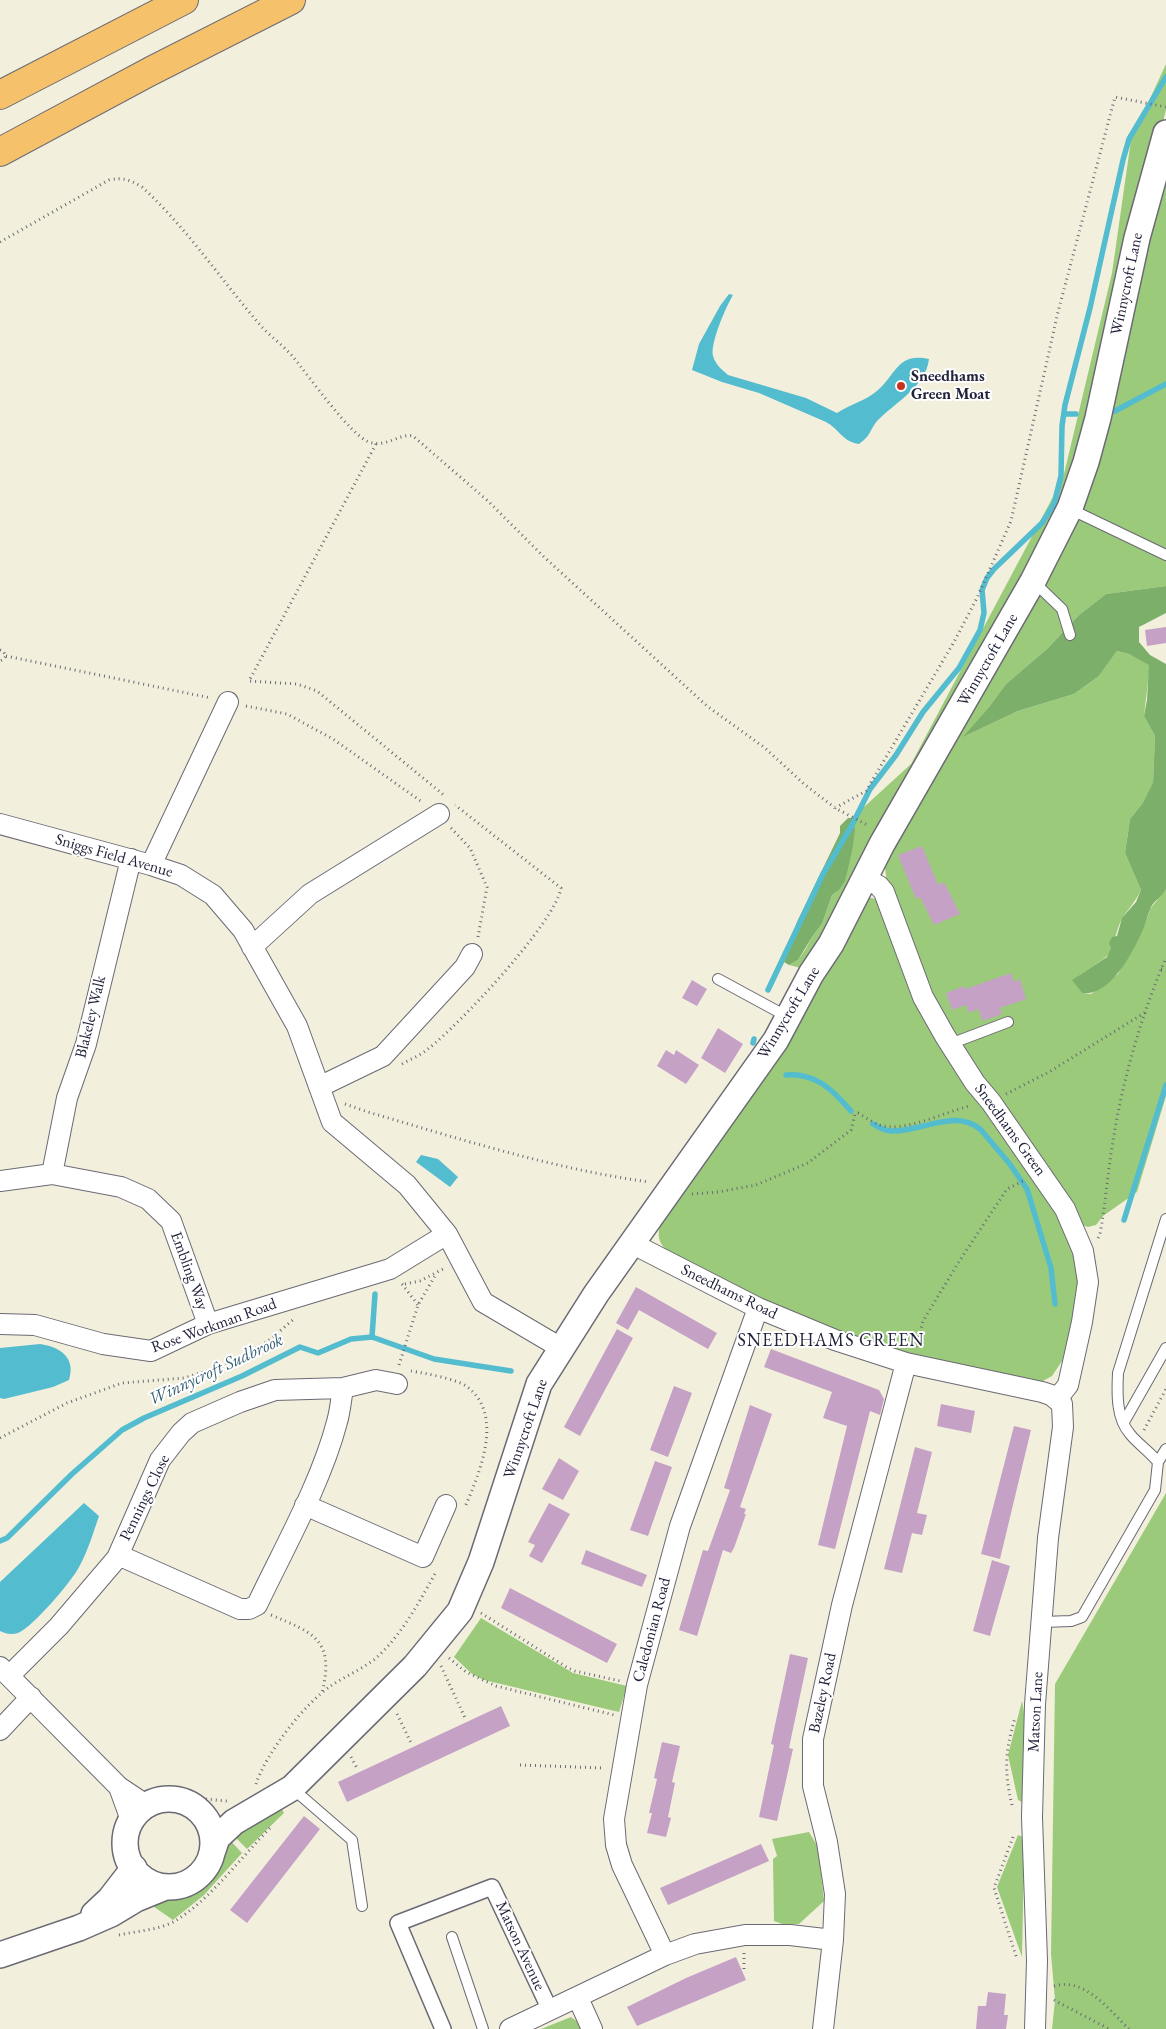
<!DOCTYPE html>
<html>
<head>
<meta charset="utf-8">
<style>
  body { margin:0 }
  canvas { display:block; background:#f3efdd }
</style>
</head>
<body>
<canvas width="1166" height="2029"></canvas>
<script>
const ctx = document.querySelector('canvas').getContext('2d');
ctx.lineJoin = 'round';
function fill(path, color) {
  ctx.fillStyle = color;
  ctx.fill(path, 'evenodd');
}
function stroke(path, color, width, dash) {
  ctx.strokeStyle = color;
  ctx.lineWidth = width;
  ctx.lineCap = dash ? 'butt' : 'round';
  ctx.setLineDash(dash || []);
  ctx.stroke(path);
}
function label(font, color, halo, rows, align = 'center') {
  ctx.font = font + ' "EB Garamond",serif';
  ctx.lineWidth = 4;
  ctx.setLineDash([]);
  ctx.textBaseline = 'middle';
  ctx.strokeStyle = halo;
  ctx.fillStyle = color;
  for (const [text, x, y, turn = 0] of rows) {
    ctx.save();
    ctx.translate(x, y);
    ctx.rotate((+turn || 0) * Math.PI / 180);
    ctx.textAlign = isNaN(turn) ? turn : align;
    if (halo) ctx.strokeText(text, 0, 0);
    ctx.fillText(text, 0, 0);
    ctx.restore();
  }
}
fill(new Path2D(`
  M1166 64V110L1108 330 1089 418 1057 511 809 970 789 965 798 960 805 950 814 934 822 924 832 895 839 890 853 847 854 821 852 818 911 764 1063 478 1112 273 1131 140Z
  M1166 158V586L1106 594 1079 615 1048 648 1006 684 989 707 965 736 1018 711 1074 694 1099 676 1117 651 1129 654 1150 664 1144 716 1155 736 1153 784 1142 804 1130 819 1125 853 1141 890C1136 901 1128 909 1122 919 1116 929 1115 944 1108 955 1105 959 1079 975 1073 980L1082 993 1091 994 1118 974 1145 925 1150 909 1166 889V1096L1137 1192 1103 1216 1096 1225 1088 1227 1082 1225 978 1075 938 1011 887 883 885 868 880 867 1047 563Z
  M871 898 876 899 899 949 1035 1171 1083 1268 1069 1340 1062 1361 1052 1376 1041 1382 936 1363 791 1315 667 1251C659 1243 657 1236 660 1225L797 1029 823 975 866 899Z
  M1166 1493V2029H1052L1055 2000 1051 1954 1055 1684Z
  M481 1618 573 1673 627 1686 619 1712 484 1680 472 1674 454 1657Z
  M1022 1701 1026 1724 1024 1792 1022 1802 1018 1800 1008 1755Z
  M281 1807 284 1813 247 1849 230 1832Z
  M809 1832 818 1847 824 1901 799 1924 785 1925 774 1921 773 1859 777 1856 772 1839Z
  M1018 1835 1023 1837 1024 1853 1022 1957 997 1887Z
  M226 1836 242 1853 204 1895 173 1920 147 1902C164 1895 193 1888 205 1874 214 1864 220 1848 226 1836Z
  M571 2017 582 2025 585 2029H541Z`), '#9bcb7a');
fill(new Path2D(`
  M1166 586V613L1139 627V642L1150 655 1166 664V889C1162 897 1155 900 1151 907 1148 913 1147 919 1145 925 1135 948 1112 997 1082 993L1072 980 1107 957 1111 948 1109 943 1112 937 1117 936 1122 918 1136 902 1141 890 1125 853 1130 819 1142 804 1153 783 1155 736 1144 716 1147 700 1149 665 1129 654 1117 651 1099 676 1074 694 1018 711 963 737 989 707 1006 684 1048 648 1079 615 1106 594Z
  M848 818H852L855 829 853 847 845 881 839 890 832 895 822 924 814 934 798 960 789 965 784 962 797 922 840 833V826Z`), '#7caf6a');
fill(new Path2D(`
  M729 294 733 295C726 307 710 343 713 356 716 365 721 369 728 375L806 398 837 413C850 404 866 401 878 390 896 374 898 352 929 359 926 386 896 402 878 420 869 430 872 435 859 444 843 442 839 429 826 422L759 393 722 382 692 370 699 344 720 306Z
  M421 1155 438 1159 458 1177 450 1187 416 1162Z
  M40 1344C61 1347 76 1358 69 1380L53 1387 4 1399 0 1398V1348Z
  M84 1503 99 1516C93 1533 88 1551 79 1567 72 1581 32 1628 18 1633 12 1635 6 1634 0 1631V1582Z`), '#53bccf');
stroke(new Path2D(`
  M1105 413 1115 411 1166 384
  M1064 414H1076
  M768 990 823 874 851 827 870 789 896 755 923 712 959 668 980 630 984 613 982 590 987 578 994 569 1042 523 1054 504 1061 476 1062 426 1065 405 1090 308 1123 160 1129 139 1166 77
  M753 1043 754 1039
  M786 1075C816 1073 832 1089 851 1111
  M873 1124C878 1127 884 1131 891 1131 919 1133 956 1107 981 1130L1009 1163 1027 1189 1051 1268 1055 1304
  M1124 1220 1166 1085
  M372 1337 375 1294
  M0 1541 7 1538 72 1474 122 1430 144 1418 242 1376 300 1347 318 1353 351 1339 372 1337 434 1359 511 1371`), '#53bccf', 5.5);
fill(new Path2D(`
  M1166 627V643L1147 646 1145 630Z
  M922 846 938 885 944 882 960 914 934 925 920 897 916 899 898 855Z
  M1011 973 1014 982 1020 979 1026 999 1000 1008 1002 1014 983 1021 978 1009 969 1013 966 1005 952 1010 946 993 964 986 965 989Z
  M692 980 707 989 697 1006 682 998Z
  M718 1028 743 1044 725 1073 701 1058Z
  M666 1050 674 1055 676 1050 699 1065 686 1084 657 1066Z
  M636 1287 717 1333 708 1349 639 1310 628 1330 616 1323Z
  M617 1329 633 1338 580 1436 564 1427Z
  M771 1349 879 1390 884 1399 880 1415 870 1411 835 1549 818 1545 847 1426 823 1418 832 1392 764 1367Z
  M674 1386 692 1393 668 1457 650 1450Z
  M941 1404 975 1411 971 1433 937 1426Z
  M750 1405 772 1414 740 1507 746 1509 744 1514H746L734 1548 731 1553 723 1550 697 1636 679 1630 703 1550 708 1551 730 1490 724 1488Z
  M1014 1426 1031 1430 1000 1559 981 1554Z
  M915 1447 932 1452 917 1513 927 1515 922 1535 912 1533 902 1573 884 1569Z
  M559 1458 579 1471 563 1500 542 1489Z
  M655 1461 672 1467 648 1536 630 1530Z
  M549 1503 570 1514 542 1563 529 1556 535 1545 528 1542Z
  M586 1550 647 1575 642 1587 581 1564Z
  M992 1560 1010 1566 990 1636 973 1631Z
  M510 1588 617 1644 607 1663 501 1608Z
  M790 1654 808 1658 789 1748 793 1749 777 1821 759 1817 774 1745 771 1744Z
  M501 1706 510 1726 347 1802 338 1782Z
  M662 1742 680 1746 672 1782 675 1783 668 1817 671 1818 666 1837 647 1833 652 1813H649L657 1779 654 1778Z
  M304 1816 320 1829 247 1923 230 1910Z
  M761 1844 769 1861 668 1905 660 1888Z
  M736 1957 746 1980 637 2026 627 2007 686 1978Z
  M988 1992 1006 1994 1004 2015H1008L1006 2029H976L978 2006H986Z`), '#c5a2c5');
const service = new Path2D(`
  M1070 509 1166 555
  M1033 581 1062 609 1070 635
  M718 979 788 1017
  M950 1044 1008 1022
  M1124 1422 1166 1348
  M1158 1462 1166 1449
  M1042 1622 1071 1621 1082 1617 1155 1490 1158 1462C1150 1452 1138 1444 1130 1434 1116 1418 1117 1393 1118 1373L1166 1219
  M292 1788 352 1840 362 1906
  M452 1937 483 2029`);
const pedestrian = new Path2D(`
  M443 2029 398 1923 492 1887 550 2010`);
const minor = new Path2D(`
  M0 824 151 865 181 875 213 895 243 930 297 1026 332 1122 407 1185 447 1234 483 1302 561 1348
  M151 865 228 702
  M865 878 879 886 884 892 923 997 945 1036 975 1083 991 1102 1065 1209 1083 1251 1088 1282 1082 1322 1068 1385 1057 1399
  M252 947 310 894 439 814
  M319 1087 383 1056 465 967 472 954
  M52 1174 67 1098 86 1044 131 859
  M0 1181 52 1174 121 1187 148 1199 171 1221 208 1324
  M633 1244 758 1308 835 1340 906 1363 1042 1392 1051 1395 1062 1404 1063 1427 1048 1538 1035 1704 1032 1817 1037 1961 1035 2029
  M0 1324 35 1325 103 1344 151 1351 208 1324 390 1269 447 1234
  M305 1505 423 1557 446 1505
  M117 1558H125L240 1609H249L257 1605C284 1548 321 1483 337 1422 340 1412 341 1400 343 1388
  M0 1667 119 1787 146 1805
  M9 1676 59 1626 117 1558 160 1460 181 1433 192 1423 240 1402 275 1390 343 1388 376 1380 397 1384
  M0 1730 31 1697
  M119 1787 131 1820
  M665 1955 622 1865 616 1845 614 1819 637 1685 680 1526 758 1308
  M578 1998 592 2029
  M510 2029 665 1955 695 1944 745 1935H790L833 1940
  M823 2029 833 1940 835 1894 827 1842 813 1786V1739L842 1605 906 1363`);
const tertiary = new Path2D(`
  M125 1843a44 44 0 1 1 88 0a44 44 0 1 1-88 0Z
  M211 1856 217 1838 234 1822 292 1788 415 1666 460 1611 481 1562 539 1384 596 1294 776 1040 811 974 831 944 882 844 1033 581 1070 508 1086 462 1098 418 1137 238 1166 133
  M94 1914 110 1899 134 1868
  M0 1955 79 1928 111 1914 136 1899 163 1888`);
const motorway = new Path2D(`
  M0 95 184 0
  M0 152 151 71 291 0`);
stroke(service, '#6b6a74', 12);
stroke(pedestrian, '#6b6a74', 18);
stroke(minor, '#6b6a74', 22);
stroke(tertiary, '#6b6a74', 28);
stroke(motorway, '#6b6a74', 30);
stroke(new Path2D(`
  M0 242 109 180C123 177 131 180 142 187 187 228 221 280 261 326 271 337 284 346 294 358 308 375 351 436 369 442 386 448 400 433 413 436L488 501 543 556 707 706 765 748 804 784 835 808 869 826
  M376 444 249 681 297 684 317 691 445 796
  M0 650 3 651 6 656 4 659 0 661
  M6 656 211 698
  M246 706 287 714 333 739 422 802
  M835 808 866 791 954 642 977 598 1011 521 1058 312 1115 97 1166 107
  M451 828 470 848 487 887 478 937
  M1161 969H1166
  M402 1064C411 1059 421 1055 428 1049 459 1025 555 923 561 888L455 805
  M1006 1094 1049 1072 1146 1012
  M345 1104 368 1112C460 1139 554 1169 649 1182
  M692 1194 718 1192 756 1185 808 1163 851 1130 855 1114 858 1113C865 1117 872 1122 879 1125 905 1133 944 1112 970 1106
  M1098 1238 1100 1234C1106 1201 1108 1168 1114 1135 1123 1079 1143 1010 1166 958
  M402 1284 418 1305
  M405 1284 420 1281 445 1268
  M916 1347 923 1321 960 1260 1007 1189 1023 1181
  M399 1365 418 1305 436 1274
  M411 1371C424 1373 456 1379 466 1386 505 1414 480 1472 465 1507
  M1144 1430 1166 1389
  M0 1438 67 1403 122 1383 184 1378 230 1364 268 1341 294 1319
  M481 1613 568 1668 575 1671 620 1681
  M271 1615C314 1633 335 1640 322 1693
  M449 1658 466 1672 496 1686 614 1715
  M441 1666 466 1720
  M397 1714 412 1745
  M351 1757 358 1770
  M520 1765 604 1768
  M256 1784C266 1753 305 1703 332 1685 346 1676 362 1669 375 1659 402 1635 419 1602 436 1572
  M161 1795 227 1801
  M1012 1805C1004 1772 1005 1751 1015 1718
  M119 1835 120 1854
  M1013 1837 994 1888 1017 1959
  M119 1935C137 1931 159 1930 175 1921 209 1901 243 1855 272 1826
  M744 1969V1952
  M1054 1986C1085 1977 1109 2010 1129 2029
  M1054 2000 1109 2029`), '#6b6a74', 3, [1, 4]);
stroke(service, '#fff', 10);
stroke(pedestrian, '#fff', 15);
stroke(minor, '#fff', 20);
stroke(tertiary, '#fff', 25);
stroke(motorway, '#f5c16b', 28);
for (const [x, y, r, color] of [
  [901,386,5,"#c8321e"]
]) {
  const dot = new Path2D();
  dot.arc(x, y, r, 0, 2 * Math.PI);
  ctx.fillStyle = color;
  ctx.fill(dot);
  stroke(dot, '#fff', 2);
}
label('16px', '#22223b', '#fff', [
  ["Winnycroft Lane",1127,284,-78],
  ["Winnycroft Lane",988,660,-60],
  ["Sniggs Field Avenue",114,856,16],
  ["Winnycroft Lane",789,1013,-59],
  ["Blakeley Walk",91,1017,-76],
  ["Sneedhams Green",1010,1130,54],
  ["Embling Way",189,1271,70],
  ["Sneedhams Road",729,1292,26],
  ["Rose Workman Road",214,1326,-20],
  ["Winnycroft Lane",526,1429,-71],
  ["Pennings Close",145,1498,-64],
  ["Caledonian Road",652,1630,-75],
  ["Bazeley Road",823,1693,-78],
  ["Matson Lane",1036,1712,-87],
  ["Matson Avenue",520,1946,65]
]);
label('bold 16px', '#22223b', '#fff', [
  ["Sneedhams",911,377],
  ["Green Moat",911,395]
], 'left');
ctx.letterSpacing = '1px';
label('18px', '#22223b', '#fff', [
  ["SNEEDHAMS GREEN",831,1341]
]);
ctx.letterSpacing = '0px';
label('italic 18px', '#366076', '#fff', [
  ["Winnycroft Sudbrook",216,1370,-25]
]);
</script>
</body>
</html>
